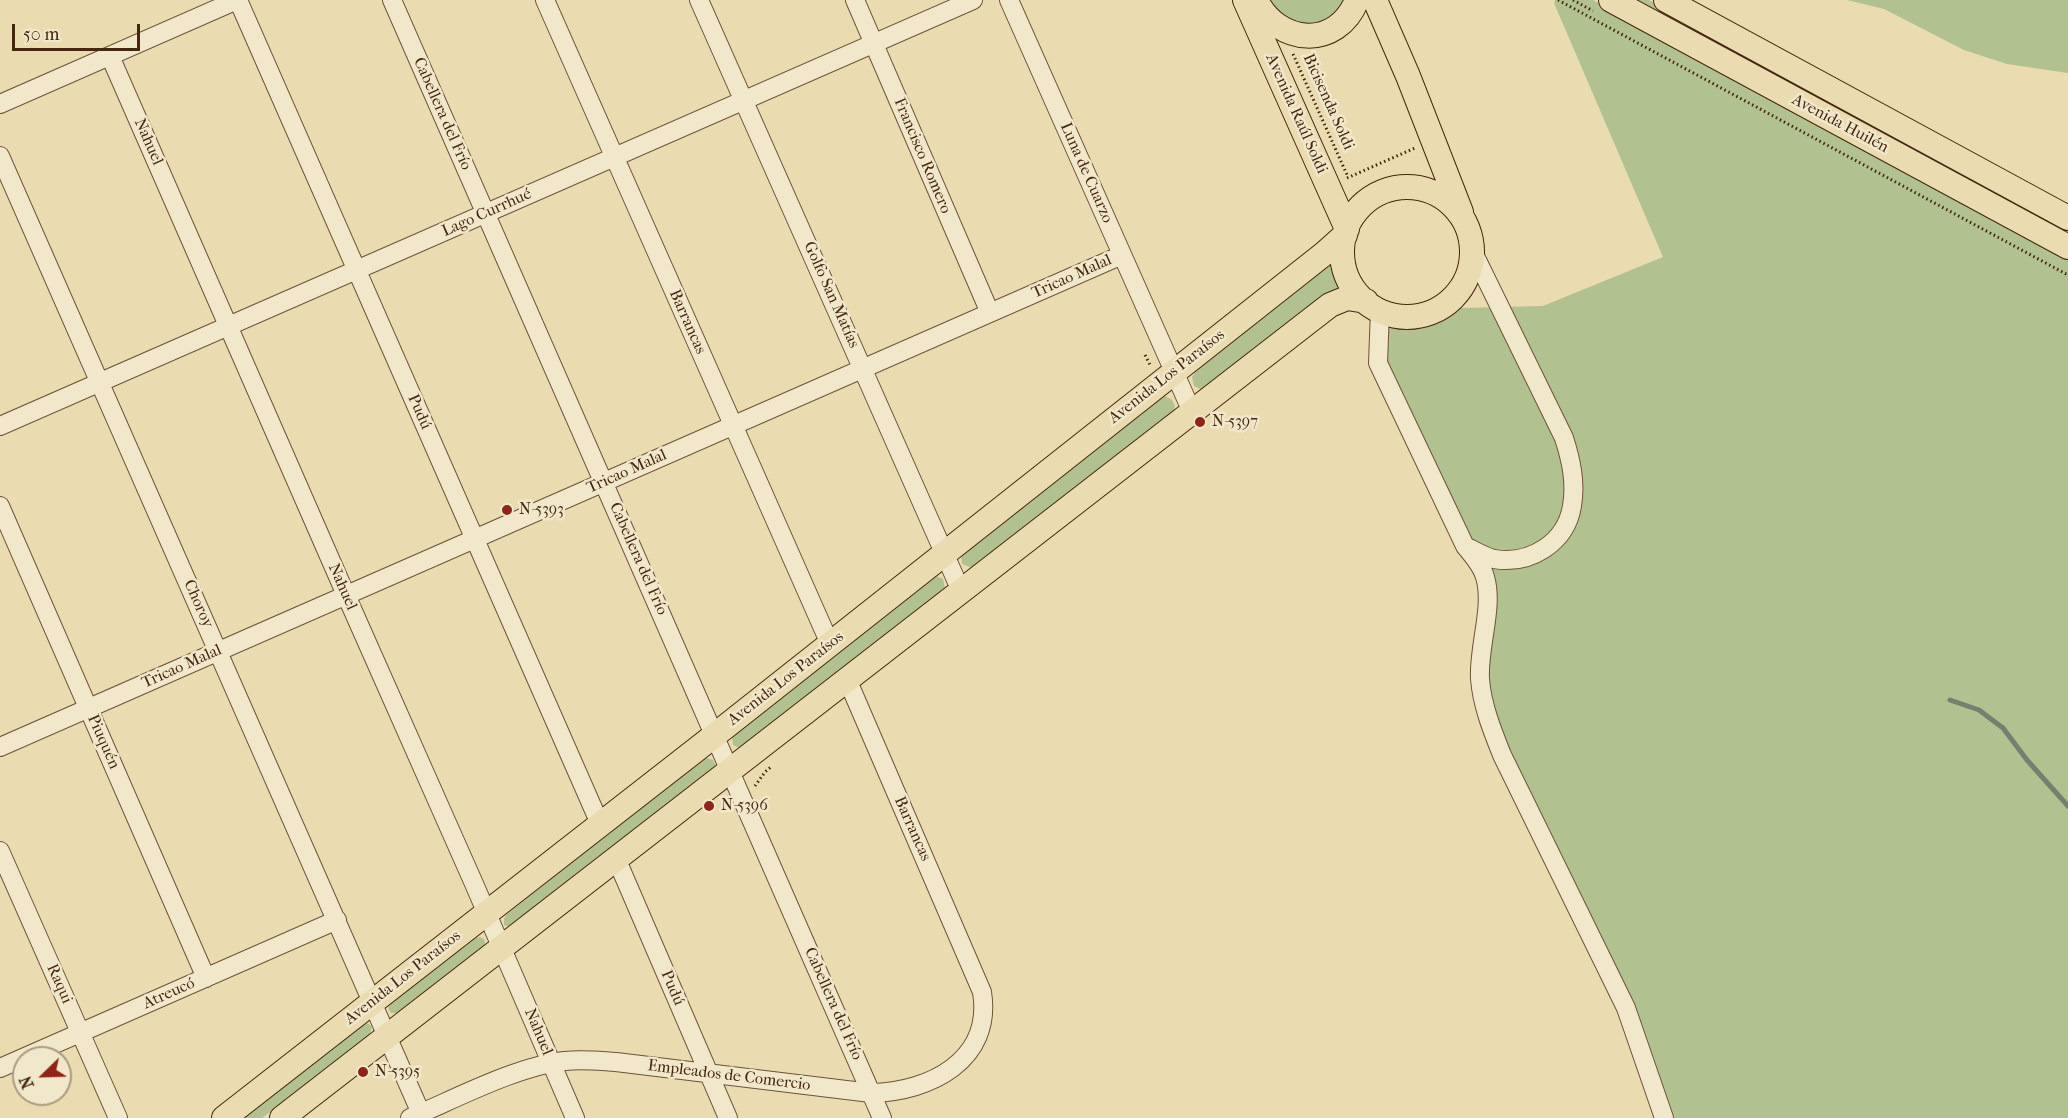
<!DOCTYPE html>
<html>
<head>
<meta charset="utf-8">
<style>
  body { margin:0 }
  #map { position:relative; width:2068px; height:1118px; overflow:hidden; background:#eadbb1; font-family:"IM FELL French Canon",serif }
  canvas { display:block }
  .north { position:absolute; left:12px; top:1046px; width:60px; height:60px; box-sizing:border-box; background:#f1e8cc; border:2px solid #ac9a81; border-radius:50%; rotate:247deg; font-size:16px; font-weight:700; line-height:24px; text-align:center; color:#452610 }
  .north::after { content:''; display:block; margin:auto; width:21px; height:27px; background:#8f2418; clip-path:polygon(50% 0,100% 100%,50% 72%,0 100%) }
  .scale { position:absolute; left:12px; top:24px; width:128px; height:27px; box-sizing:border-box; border:3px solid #452610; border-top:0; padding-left:8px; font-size:18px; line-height:21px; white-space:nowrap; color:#452610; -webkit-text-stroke:4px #f1e8cc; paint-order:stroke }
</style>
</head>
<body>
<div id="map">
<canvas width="2068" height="1118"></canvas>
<div class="north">N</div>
<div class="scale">50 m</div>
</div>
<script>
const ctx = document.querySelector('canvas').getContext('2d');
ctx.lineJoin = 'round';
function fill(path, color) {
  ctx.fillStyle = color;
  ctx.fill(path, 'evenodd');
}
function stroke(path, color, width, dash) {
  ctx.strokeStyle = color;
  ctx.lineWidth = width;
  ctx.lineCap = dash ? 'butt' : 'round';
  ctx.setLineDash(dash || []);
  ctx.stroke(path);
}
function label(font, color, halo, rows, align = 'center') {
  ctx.font = font + ' "IM FELL French Canon",serif';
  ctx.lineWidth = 5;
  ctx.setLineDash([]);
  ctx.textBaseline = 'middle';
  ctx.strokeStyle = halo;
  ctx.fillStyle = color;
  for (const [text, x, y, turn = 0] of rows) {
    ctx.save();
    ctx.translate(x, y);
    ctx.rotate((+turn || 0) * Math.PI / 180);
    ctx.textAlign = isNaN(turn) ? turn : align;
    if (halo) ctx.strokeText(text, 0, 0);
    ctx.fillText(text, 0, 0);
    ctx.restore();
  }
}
fill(new Path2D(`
  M1261 0H1353L1349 8 1306 32Z
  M1555 0H1593L2068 256V1118H1664L1484 704 1487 592 1377 350 1380 310 1543 306 1663 257 1554 3Z
  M1626 0H1649L2068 228V239Z
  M1847 0H2068V73L2007 64 1964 50 1884 9Z
  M1331 264 1336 266 1338 276 1346 288 1202 390 1194 386 1192 377 1199 367Z
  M1163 395 1172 400 1175 406 1173 413 972 568 962 564 961 554Z
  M934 575 943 579 945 589 741 749 733 745 732 736Z
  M704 757 713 760 716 766 510 927 504 925V919L506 915Z
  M480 937 484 939 486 945 399 1013H391L388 1008 391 1003 476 938Z
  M364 1023 369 1024 372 1027 370 1034 262 1118H242Z`), '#b1c18f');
stroke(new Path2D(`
  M1950 700 1979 710 2003 728 2027 760 2068 806`), '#777f70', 5);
const minor = new Path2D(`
  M238 0 600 824
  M392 0 882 1118
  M545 0 830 644
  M699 0 961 591
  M855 0 990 313
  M1009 0 1192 412
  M110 56 346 595 475 886 575 1118
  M0 104 237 0
  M0 156 423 1118
  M1380 310 1378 363 1465 546C1472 555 1482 565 1485 577 1494 607 1478 647 1480 679 1482 705 1492 730 1502 755L1626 1008 1664 1118
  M0 426 973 0
  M0 506 206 978
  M1469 548C1477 552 1486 557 1494 559 1530 565 1566 543 1572 506 1576 482 1571 460 1564 438L1472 250
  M0 747 1122 255
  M0 851 118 1118
  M616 858 728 1118
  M0 1068 337 920
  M410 1118C455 1099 517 1066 565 1061 582 1059 599 1061 616 1062L871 1093C930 1092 993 1060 982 992L847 679`);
const major = new Path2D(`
  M1245 0 1347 229
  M1256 0C1278 45 1337 50 1357 0
  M1375 0 1408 76 1461 212
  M1611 0 2068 247
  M1666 0 2068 218
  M1342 252a65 65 0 1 1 130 0a65 65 0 1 1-130 0Z
  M224 1118 715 735 1325 253 1345 235
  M282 1118 1330 305 1347 298 1366 301`);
stroke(minor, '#6e5338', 20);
stroke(major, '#452610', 26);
stroke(new Path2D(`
  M1558 0 2068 275
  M1573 0 1593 11
  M1293 54 1348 177
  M1347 178 1415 148
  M1145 355 1150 365 1148 366
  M755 786 765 772 772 766`), '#452610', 3, [1.5, 3]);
stroke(minor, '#f1e8cc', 18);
stroke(major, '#eadbb1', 24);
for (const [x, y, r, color] of [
  [1200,422,6,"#8f2418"],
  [507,510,6,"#8f2418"],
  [709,806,6,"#8f2418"],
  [363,1072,6,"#8f2418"]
]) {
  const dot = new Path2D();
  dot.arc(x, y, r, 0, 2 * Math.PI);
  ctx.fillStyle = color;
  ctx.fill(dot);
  stroke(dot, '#f1e8cc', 2);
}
label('16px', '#452610', '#f1e8cc', [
  ["Bicisenda Soldi",1328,102,66],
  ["Cabellera del Frío",442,114,66],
  ["Avenida Raúl Soldi",1296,114,66],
  ["Avenida Huilén",1840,124,28],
  ["Nahuel",148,142,66],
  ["Francisco Romero",922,156,67],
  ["Luna de Cuarzo",1086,173,66],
  ["Lago Currhué",487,213,-24],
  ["Tricao Malal",1072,277,-24],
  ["Golfo San Matías",831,295,66],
  ["Barrancas",687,322,66],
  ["Avenida Los Paraísos",1167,377,-38],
  ["Pudú",419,412,66],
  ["Tricao Malal",627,472,-24],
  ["Cabellera del Frío",638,559,66],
  ["Nahuel",342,587,66],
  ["Choroy",198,604,66],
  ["Tricao Malal",182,667,-24],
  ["Avenida Los Paraísos",786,679,-38],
  ["Piuquén",103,742,66],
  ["Barrancas",912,829,66],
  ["Avenida Los Paraísos",403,978,-38],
  ["Raqui",59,984,66],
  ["Pudú",672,988,67],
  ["Atreucó",169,994,-24],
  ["Cabellera del Frío",833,1004,66],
  ["Nahuel",538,1032,67],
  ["Empleados de Comercio",729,1076,7]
]);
label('16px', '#452610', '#f1e8cc', [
  ["N-5397",1212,422],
  ["N-5393",519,510],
  ["N-5396",721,806],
  ["N-5395",375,1072]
], 'left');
</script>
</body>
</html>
